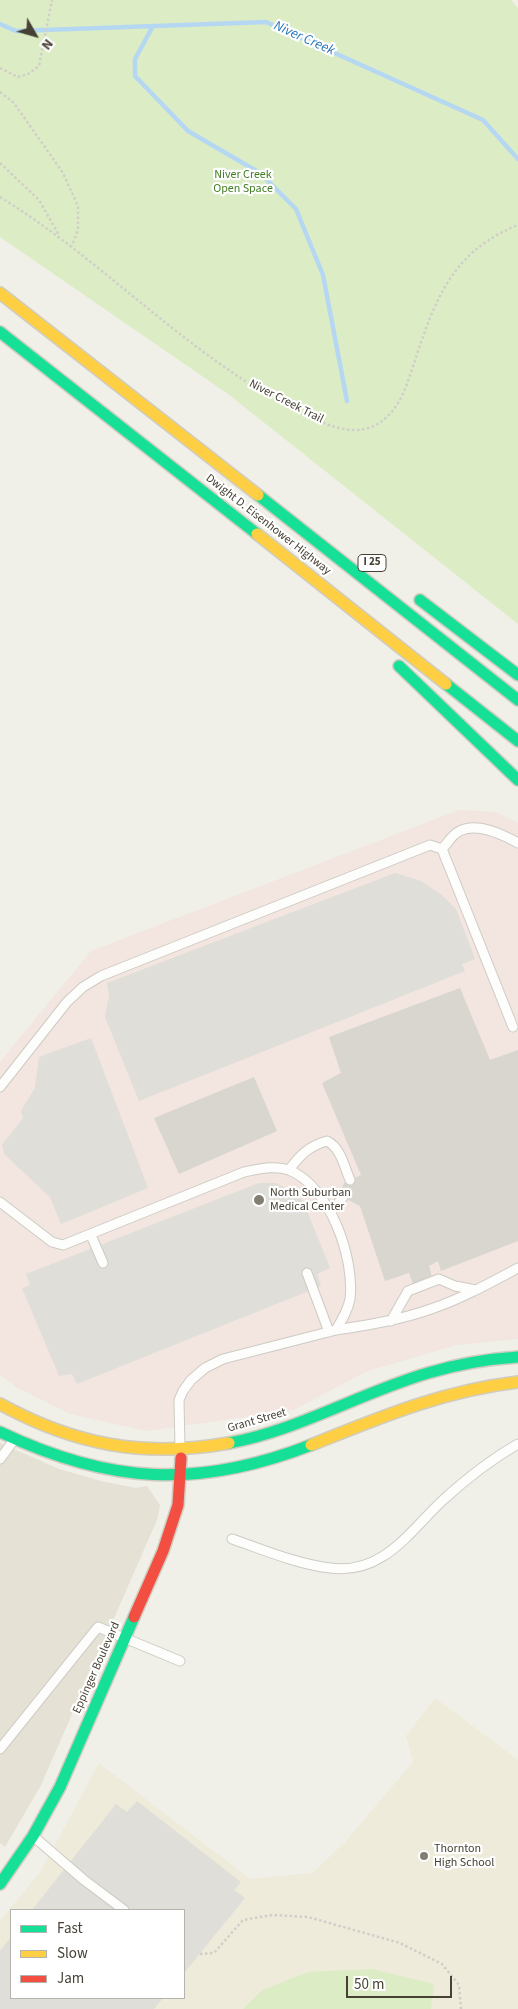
<!DOCTYPE html>
<html>
<head>
<meta charset="utf-8">
<style>
  body { margin:0 }
  #map { position:relative; width:518px; height:2009px; overflow:hidden; background:#f0efe8; font-family:"Source Sans 3",sans-serif }
  canvas { display:block }
  .legend { position:absolute; left:10px; top:1909px; width:175px; height:90px; box-sizing:border-box; background:#fff; border:1px solid #b5b3ae; margin:0; padding:6px 9px; list-style:none; font-size:15px; color:#474134 }
  .legend li { display:flex; align-items:center; gap:10px; height:25px }
  .legend b { width:25px; border:1px solid #b5b3ae }
  .north { position:absolute; left:10px; top:10px; width:50px; height:50px; -webkit-text-stroke:4px #fff; paint-order:stroke; rotate:128deg; font-size:14px; font-weight:700; line-height:20px; text-align:center; color:#474134 }
  .north::after { content:''; display:block; margin:auto; width:18px; height:22px; background:#474134; clip-path:polygon(50% 0,100% 100%,50% 72%,0 100%) }
  .scale { position:absolute; left:346px; top:1976px; width:106px; height:22px; box-sizing:border-box; border:2px solid #474134; border-top:0; padding-left:6px; font-size:15px; line-height:18px; white-space:nowrap; color:#474134; -webkit-text-stroke:4px #fff; paint-order:stroke }
</style>
</head>
<body>
<div id="map">
<canvas width="518" height="2009"></canvas>
<ul class="legend">
<li><b style="height:6px;background:#16e098"></b>Fast</li>
<li><b style="height:6px;background:#ffcf43"></b>Slow</li>
<li><b style="height:6px;background:#f24e42"></b>Jam</li>
</ul>
<div class="north">N</div>
<div class="scale">50 m</div>
</div>
<script>
const ctx = document.querySelector('canvas').getContext('2d');
ctx.lineJoin = 'round';
function fill(path, color) {
  ctx.fillStyle = color;
  ctx.fill(path, 'evenodd');
}
function stroke(path, color, width, dash) {
  ctx.strokeStyle = color;
  ctx.lineWidth = width;
  ctx.lineCap = dash ? 'butt' : 'round';
  ctx.setLineDash(dash || []);
  ctx.stroke(path);
}
function label(font, color, halo, rows, align = 'center') {
  ctx.font = font + ' "Source Sans 3",sans-serif';
  ctx.lineWidth = 4.5;
  ctx.setLineDash([]);
  ctx.textBaseline = 'middle';
  ctx.strokeStyle = halo;
  ctx.fillStyle = color;
  for (const [text, x, y, turn = 0] of rows) {
    ctx.save();
    ctx.translate(x, y);
    ctx.rotate((+turn || 0) * Math.PI / 180);
    ctx.textAlign = isNaN(turn) ? turn : align;
    if (halo) ctx.strokeText(text, 0, 0);
    ctx.fillText(text, 0, 0);
    ctx.restore();
  }
}
fill(new Path2D(`
  M0 1443 59 1469 101 1481 136 1488 147 1486 160 1505 157 1520 41 1785 5 1847 0 1843Z`), '#e5e1d5');
fill(new Path2D(`
  M435 1698 518 1760V2009H0V1921L41 1871 99 1763 250 1879 313 1873 345 1842 413 1762 406 1736ZM11 1910H184V1998H11Z`), '#efebda');
fill(new Path2D(`
  M459 810 496 812 518 823V1339L456 1345 365 1372 294 1410 147 1431 70 1414 16 1387 0 1374V1062L91 951Z`), '#f3e5df');
fill(new Path2D(`
  M0 0H511L518 8V624L228 394 0 237Z
  M372 1969 434 1984 431 2009H243L262 1990 308 1972Z`), '#dcedc6');
fill(new Path2D(`
  M395 873 421 881 442 895 456 909 475 959 462 964 465 971 139 1101 105 1017 109 995 107 983Z
  M91 1038 148 1188 61 1224 50 1197 4 1154 2 1145 23 1118 21 1111 35 1088 39 1057Z
  M259 1183H276L291 1191 303 1201 330 1268 317 1274 321 1286 77 1384 72 1374 59 1376 22 1288 30 1285 26 1274Z
  M137 1801 241 1882 234 1890 245 1898 184 1973V1910H32L116 1804 127 1812Z
  M11 1937V1998H163L154 2009H0V1951Z`), '#dfded8');
stroke(new Path2D(`
  M0 24 16 31 266 22 483 120 518 159
  M153 26 135 59V76L188 131 260 173 296 209 323 275 347 401`), '#b5d7f2', 4.5);
fill(new Path2D(`
  M460 988 490 1060 518 1050V1241L441 1271 438 1261 429 1266 433 1281 415 1289 409 1273 385 1281 360 1206 339 1195 344 1183 361 1175 322 1083 341 1073 329 1037Z
  M254 1077 277 1131 179 1174 154 1118Z`), '#d8d6cf');
const lane = new Path2D(`
  M442 849C447 844 452 835 458 832 476 821 502 834 518 843
  M0 1087 67 1002 83 987 101 976 430 845 442 849 513 1027
  M289 1170C300 1155 309 1146 327 1141 341 1148 344 1166 350 1180
  M0 1202 52 1242 63 1245 244 1172C259 1169 275 1165 289 1170 330 1186 355 1259 350 1299 348 1310 342 1320 336 1330L223 1359 205 1368 191 1380 183 1391 179 1400 180 1448
  M331 1212 343 1197
  M91 1235 103 1263
  M307 1273 329 1332
  M391 1321 408 1291 439 1279 455 1286 476 1290
  M336 1330C368 1325 400 1320 431 1309 461 1299 490 1283 518 1268
  M0 1459 14 1440
  M232 1539C264 1550 297 1564 330 1568 383 1575 409 1532 442 1501 466 1479 490 1460 518 1444
  M0 1749 98 1627 180 1661
  M33 1836 84 1880 124 1910`);
const fast = new Path2D(`
  M0 332 257 534
  M258 495 518 700
  M420 600 518 675
  M399 666 518 780
  M446 684 518 741
  M0 1432C109 1484 198 1489 311 1445
  M229 1443C299 1430 360 1393 428 1373 458 1364 487 1359 518 1357
  M0 1884 33 1836 60 1787 134 1617`);
const slow = new Path2D(`
  M0 293 258 495
  M257 534 446 684
  M0 1404C75 1445 144 1458 229 1443
  M311 1445C381 1417 442 1391 518 1382`);
const jam = new Path2D(`
  M134 1617 163 1551 178 1505 181 1458`);
stroke(lane, '#cdcbc4', 11);
stroke(fast, '#d0ccbf', 14);
stroke(slow, '#d0ccbf', 14);
stroke(jam, '#d0ccbf', 14);
stroke(new Path2D(`
  M0 68 18 77 28 74 39 66 52 0
  M0 92 14 103 63 173 78 206V230L72 246
  M0 163 39 200 59 235
  M0 197C101 259 181 349 286 405 306 415 330 429 353 430 384 431 401 404 409 378 432 311 445 254 518 225
  M200 1954 214 1953 243 1920 272 1915 308 1917 400 1943 442 1964 459 1985 461 2009`), '#d1cec9', 2.5, [2.5, 2.5]);
stroke(lane, '#fdfdfc', 9);
stroke(fast, '#16e098', 11);
stroke(slow, '#ffcf43', 11);
stroke(jam, '#f24e42', 11);
for (const [x, y, r, color] of [
  [259,1200,6,"#827e73"],
  [424,1856,5,"#827e73"]
]) {
  const dot = new Path2D();
  dot.arc(x, y, r, 0, 2 * Math.PI);
  ctx.fillStyle = color;
  ctx.fill(dot);
  stroke(dot, '#fff', 2);
}
for (const [x, y, w] of [
  [372,563,28]
]) {
  const box = new Path2D();
  box.roundRect(x - w / 2, y - 8.5, w, 17, 4);
  ctx.fillStyle = '#fff';
  ctx.fill(box);
  stroke(box, '#474134', 1);
}
label('bold 11px', '#474134', null, [
  ["I 25",372,563]
]);
label('12px', '#417e22', '#fff', [
  ["Niver Creek",243,175],
  ["Open Space",243,189]
]);
label('12px', '#474134', '#fff', [
  ["Niver Creek Trail",286,402,27],
  ["Dwight D. Eisenhower Highway",268,525,38],
  ["Grant Street",257,1421,-16],
  ["Eppinger Boulevard",97,1668,-66]
]);
label('12px', '#474134', '#fff', [
  ["North Suburban",270,1193],
  ["Medical Center",270,1207],
  ["Thornton",434,1849],
  ["High School",434,1863]
], 'left');
label('italic 14px', '#2475bc', '#fff', [
  ["Niver Creek",304,39,24]
]);
</script>
</body>
</html>
